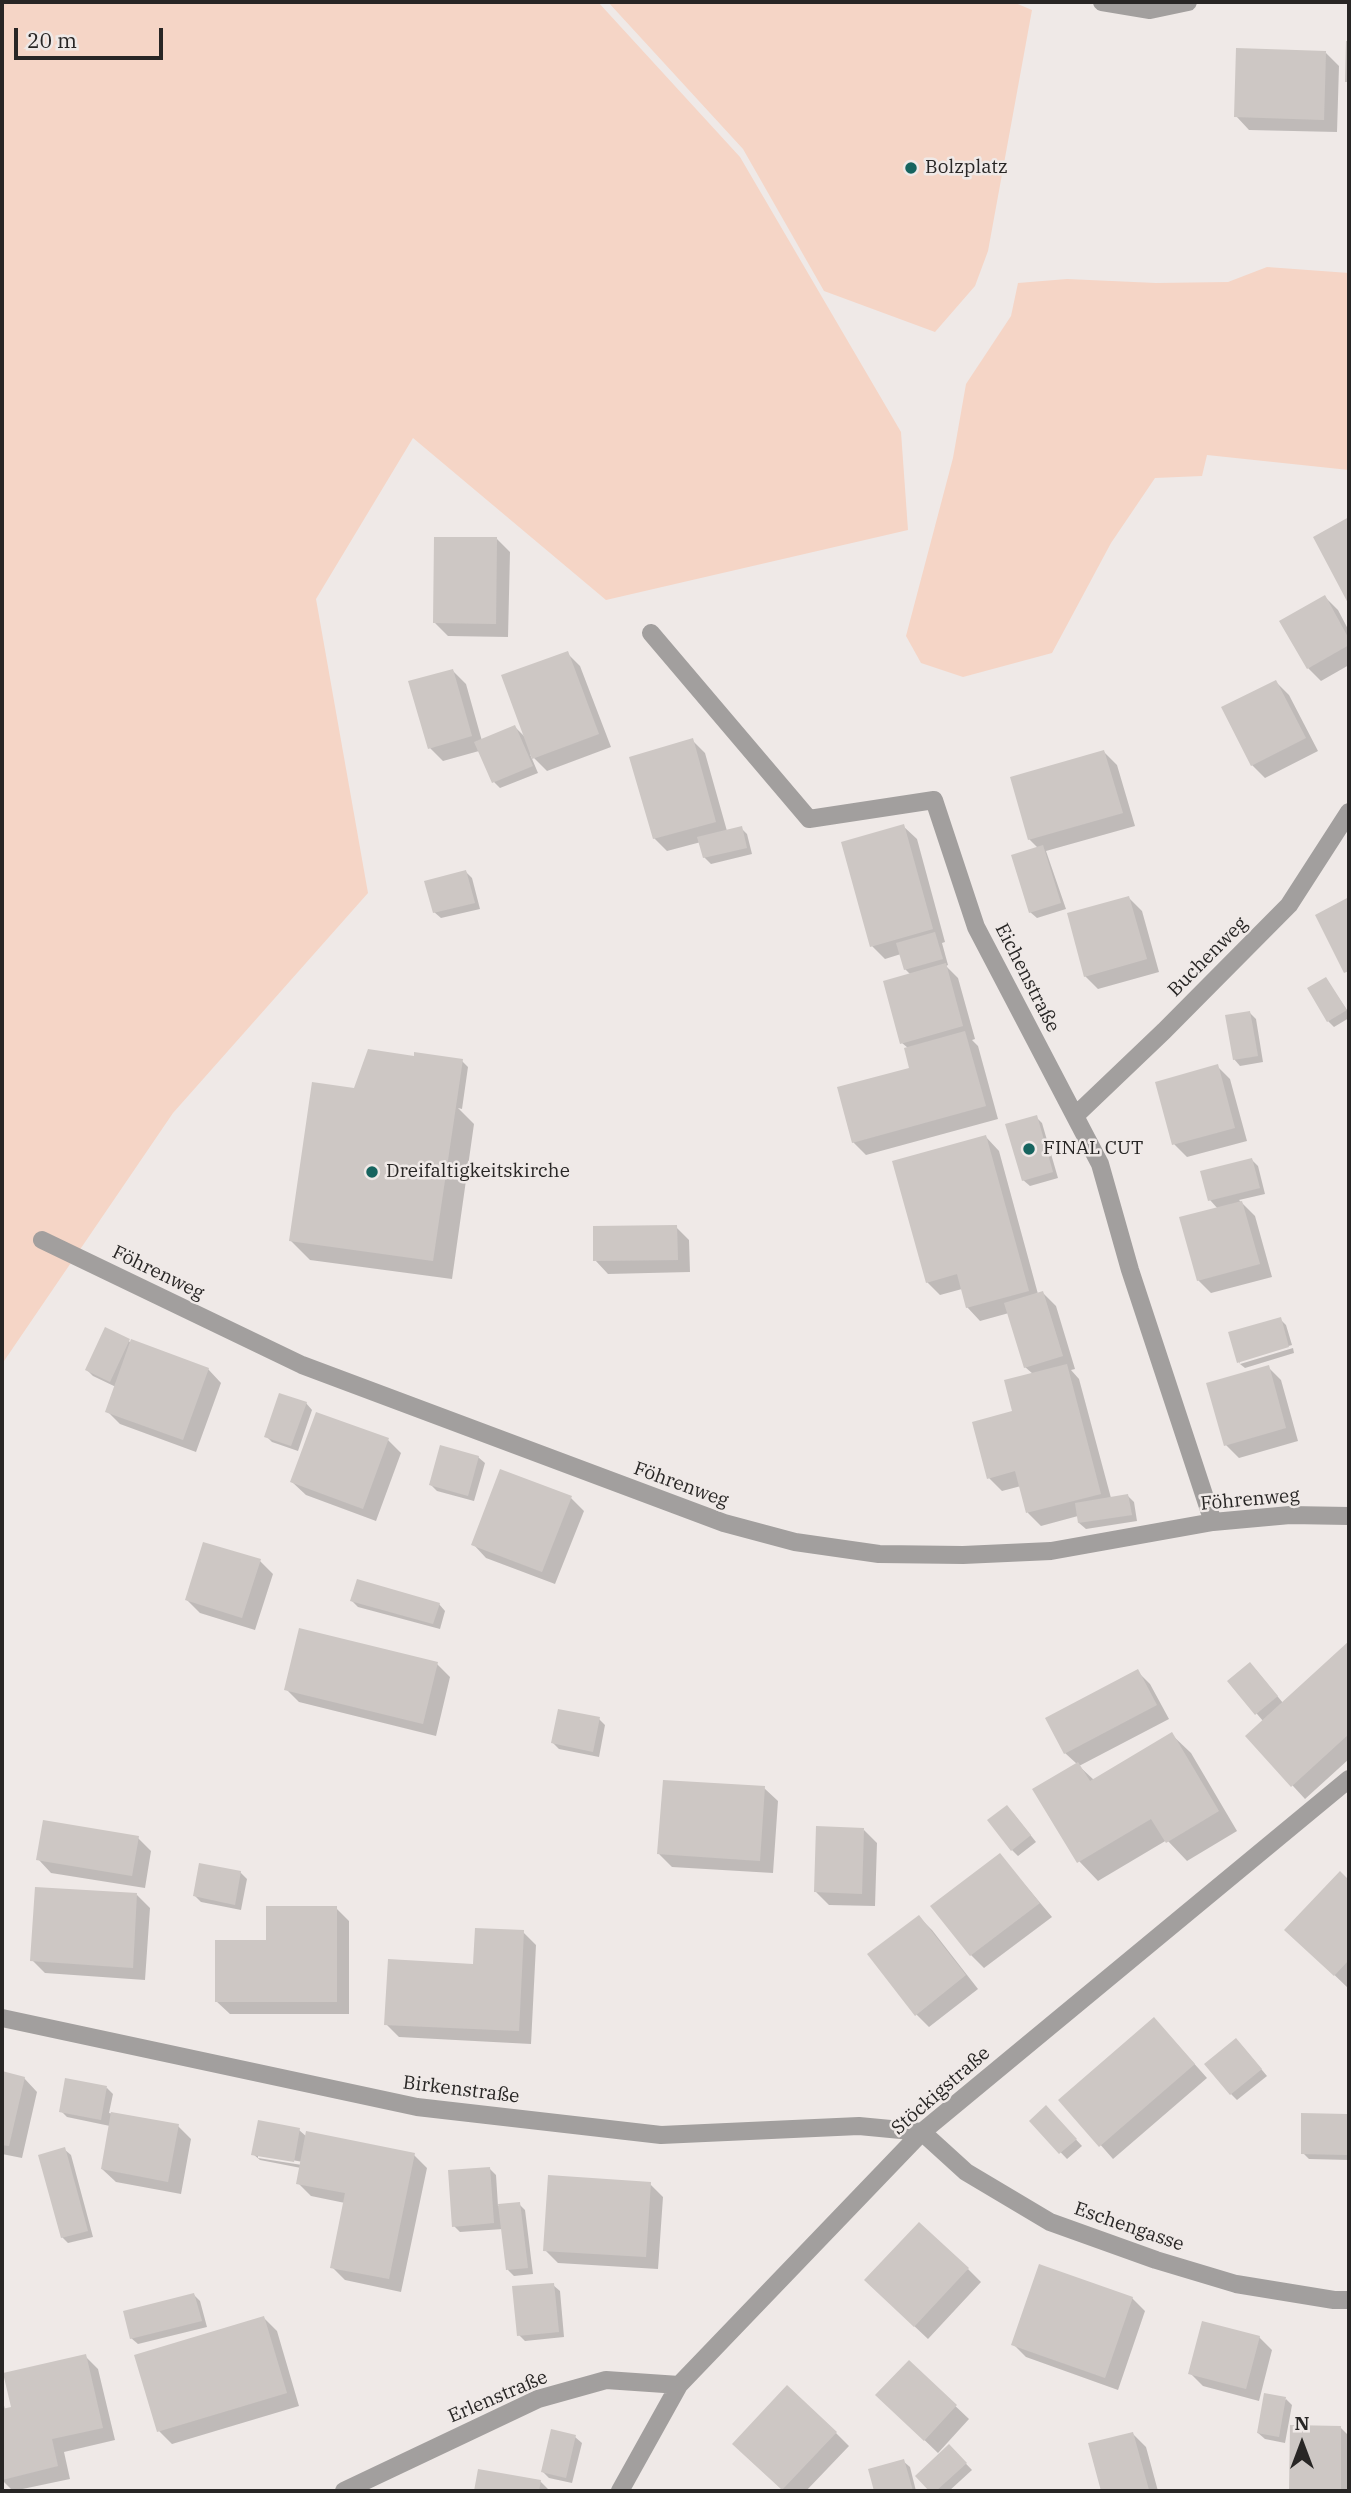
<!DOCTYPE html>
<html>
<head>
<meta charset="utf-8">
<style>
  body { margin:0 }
  #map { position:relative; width:1351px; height:2493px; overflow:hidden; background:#efe9e7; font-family:"IBM Plex Serif",serif }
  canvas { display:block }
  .frame { position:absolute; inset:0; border:4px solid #282625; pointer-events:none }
  .north { position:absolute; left:1267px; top:2409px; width:70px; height:70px; -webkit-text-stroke:5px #efe9e7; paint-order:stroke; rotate:0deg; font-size:19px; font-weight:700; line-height:28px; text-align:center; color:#282625 }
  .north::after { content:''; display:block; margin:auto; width:24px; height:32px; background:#282625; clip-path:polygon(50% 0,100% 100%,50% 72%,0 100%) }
  .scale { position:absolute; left:14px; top:28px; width:149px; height:32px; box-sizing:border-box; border:4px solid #282625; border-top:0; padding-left:9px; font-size:21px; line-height:24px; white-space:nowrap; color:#282625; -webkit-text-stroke:5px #efe9e7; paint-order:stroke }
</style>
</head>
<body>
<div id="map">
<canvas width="1351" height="2493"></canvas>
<div class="frame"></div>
<div class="north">N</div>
<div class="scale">20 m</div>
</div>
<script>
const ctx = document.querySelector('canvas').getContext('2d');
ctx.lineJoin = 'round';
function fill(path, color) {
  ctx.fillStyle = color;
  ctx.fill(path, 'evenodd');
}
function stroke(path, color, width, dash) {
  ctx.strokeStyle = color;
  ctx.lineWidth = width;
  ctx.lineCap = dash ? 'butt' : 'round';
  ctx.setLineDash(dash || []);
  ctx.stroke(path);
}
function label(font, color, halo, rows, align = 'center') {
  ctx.font = font + ' "IBM Plex Serif",serif';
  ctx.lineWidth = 5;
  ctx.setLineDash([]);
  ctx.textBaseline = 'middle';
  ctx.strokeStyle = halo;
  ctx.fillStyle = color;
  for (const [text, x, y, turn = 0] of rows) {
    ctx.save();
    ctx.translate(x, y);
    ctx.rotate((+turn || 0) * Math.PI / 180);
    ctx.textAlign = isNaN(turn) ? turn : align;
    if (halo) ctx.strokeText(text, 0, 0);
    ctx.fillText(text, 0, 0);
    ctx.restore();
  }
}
fill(new Path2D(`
  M2 2H598L740 157 901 432 908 530 606 600 413 438 316 599 368 893 173 1113 2 1364Z
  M608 2H1013L1032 10 988 251 975 286 935 332 824 291 743 149Z
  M1267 267 1349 273V470L1207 455 1202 476 1155 478 1111 543 1052 653 963 677 921 663 906 636 953 458 966 384 1011 316 1018 283 1067 279 1156 283 1228 282Z`), '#f5d5c6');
fill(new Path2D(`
  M1326 53 1339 66 1337 132 1249 130 1236 116Z
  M497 539 510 552 508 637 448 636 435 623Z
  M1325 597 1338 610 1349 631V665L1321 681 1308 668Z
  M567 653 580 666 611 747 547 771 530 754 538 773 500 788 494 782 479 751 443 761 430 748 453 671 466 684 482 741 515 727 527 739Z
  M1276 682 1289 695 1318 751 1265 778 1252 765Z
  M692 740 705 753 727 831 741 828 747 834 752 854 711 864 704 857 701 842 667 851 654 838Z
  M1104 752 1117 765 1135 826 1046 851 1066 909 1037 918 1030 912 1038 848 1029 839Z
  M903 826 917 839 945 942 942 943 948 965 946 966 958 978 975 1039 972 1040 978 1046 998 1119 866 1155 853 1142 911 1070 908 1048 902 1043 911 975 905 969 901 954 885 959 872 946Z
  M466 872 472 878 480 909 441 918 434 912Z
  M1129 898 1142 911 1159 972 1098 989 1085 976Z
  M1349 899V976L1317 915Z
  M1326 979 1349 1013V1018L1334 1027 1328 1021Z
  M1250 1013 1256 1019 1263 1062 1240 1066 1234 1059Z
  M462 1061 468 1067 462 1109 458 1108 474 1124 452 1279 310 1260 291 1241 356 1090Z
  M1217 1066 1230 1079 1247 1141 1187 1157 1174 1144Z
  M1036 1117 1042 1123 1058 1178 1030 1186 1023 1180Z
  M986 1137 999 1151 1038 1294 1043 1293 1056 1306 1075 1369 1071 1370 1079 1379 1111 1498 1127 1495 1134 1502 1137 1521 1086 1529 1079 1523 1078 1516 1041 1526 1028 1513 1021 1486 1002 1491 989 1478 1014 1412 1033 1374 1025 1367 1009 1313 980 1321 967 1307 962 1289 940 1295 927 1282Z
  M1252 1160 1258 1166 1265 1194 1239 1200 1255 1216 1272 1277 1211 1293 1198 1280 1218 1209 1210 1200Z
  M676 1227 689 1240 690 1272 608 1274 595 1260Z
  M1280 1319 1286 1325 1292 1345 1240 1360V1364L1230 1334Z
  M106 1329 132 1343 208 1369 221 1383 196 1452 120 1424 107 1411 116 1387 93 1376 87 1370Z
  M1293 1348 1294 1353 1245 1368 1240 1364Z
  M1268 1367 1281 1380 1298 1441 1239 1458 1226 1445Z
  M306 1403 312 1410 298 1451 272 1442 266 1436Z
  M388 1440 401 1453 376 1521 306 1495 292 1482Z
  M478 1457 485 1463 474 1501 437 1491 431 1485Z
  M571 1498 584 1511 555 1584 486 1558 473 1544Z
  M260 1561 273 1574 255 1630 200 1613 187 1600Z
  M352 1601 439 1604 445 1611 440 1629 358 1607Z
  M1349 1643V1759L1305 1799 1247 1736 1263 1721 1229 1681 1256 1670 1283 1703Z
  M437 1664 450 1677 436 1736 299 1702 286 1689Z
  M1137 1671 1150 1684 1169 1719 1079 1766 1094 1780 1171 1734 1191 1753 1237 1831 1187 1861 1167 1840 1098 1881 1079 1861 1077 1764 1065 1753Z
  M599 1719 605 1725 599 1757 559 1749 553 1743Z
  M764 1788 778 1801 773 1873 672 1867 659 1854Z
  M1013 1813 1036 1842 1018 1856 1012 1850Z
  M864 1830 877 1843 875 1906 829 1905 816 1892Z
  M138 1838 151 1851 145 1888 51 1873 38 1859Z
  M1000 1855 1052 1917 984 1968 971 1955Z
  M240 1872 247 1879 241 1910 201 1902 195 1896Z
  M1340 1873 1349 1882 1348 1988 1300 1942Z
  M137 1895 150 1908 145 1980 45 1973 32 1960Z
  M336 1908 349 1921V2014H230L216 2001 268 1942Z
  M919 1917 932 1930 978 1989 929 2027 916 2014Z
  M523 1932 536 1945 531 2044 399 2037 386 2024Z
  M1167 2033 1207 2078 1113 2159 1061 2100Z
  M1242 2046 1267 2076 1237 2100 1231 2094Z
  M2 2073 24 2078 37 2092 22 2158 2 2154Z
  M107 2088 113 2094 109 2113 178 2126 191 2139 181 2194 116 2182 102 2169 110 2126 67 2117 61 2111Z
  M1046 2107 1082 2146 1067 2159 1031 2121Z
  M1346 2116 1349 2119V2160L1309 2159 1303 2153Z
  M299 2130 307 2137 414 2155 427 2168 401 2292 345 2280 332 2267 345 2203 311 2196 298 2183 301 2168 260 2160 253 2154ZM258 2154 303 2162 302 2165 258 2158Z
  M64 2149 71 2155 93 2237 68 2243 62 2237Z
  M490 2169 496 2175 498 2206 519 2204 525 2210 533 2274 514 2276 508 2270 503 2229 460 2232 454 2226Z
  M650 2184 663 2197 658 2269 558 2263 545 2250Z
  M968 2269 981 2282 928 2339 879 2293Z
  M553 2285 560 2291 564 2337 525 2341 519 2335Z
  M194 2295 200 2301 207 2327 138 2344 131 2338Z
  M1132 2298 1145 2311 1118 2390 1026 2357 1013 2344Z
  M264 2318 277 2331 299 2406 172 2444 159 2431Z
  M1259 2337 1272 2350 1259 2401 1203 2386 1190 2373Z
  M85 2356 98 2369 115 2440 64 2452 70 2479 13 2491 2 2480V2396L5 2410 14 2408Z
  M909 2362 969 2419 938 2453 891 2408Z
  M1286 2399 1292 2405 1285 2443 1265 2439 1258 2433Z
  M1292 2427 1341 2428 1349 2436V2491H1291Z
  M836 2433 849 2446 806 2491H784L747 2457Z
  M1133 2434 1146 2447 1158 2491H1102L1091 2445Z
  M575 2437 582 2443 572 2483 549 2478 543 2472Z
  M949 2446 972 2470 949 2491H931L917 2476Z
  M903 2461 910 2467 916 2491H876L870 2470Z
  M480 2471 540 2481 550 2491H476Z`), '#0003');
fill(new Path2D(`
  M1346 41H1349V82H1345Z
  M1236 48 1326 51 1324 120 1234 117Z
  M1349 517V605L1313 537Z
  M434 537H497L496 624 433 623Z
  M1325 595 1349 639V645L1307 669 1279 621Z
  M568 651 599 734 532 759 501 675Z
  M453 669 472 736 428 749 408 681Z
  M1276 680 1306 738 1251 766 1221 707Z
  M515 725 533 766 492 783 474 742Z
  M693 738 716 822 653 839 629 757Z
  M1104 750 1123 813 1028 840 1010 777Z
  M904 824 933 929 870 947 841 842Z
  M742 826 747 848 703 858 697 837Z
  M1043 845 1061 903 1029 913 1011 855Z
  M466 870 475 903 433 913 424 881Z
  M1129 896 1147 959 1084 977 1067 913Z
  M1349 897V971L1344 973 1315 915Z
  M935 932 943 959 904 970 896 943Z
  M946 963 963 1026 900 1044 883 981Z
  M1326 977 1347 1010 1327 1022 1307 988Z
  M1250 1011 1258 1056 1233 1060 1225 1015Z
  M965 1031 986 1106 852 1143 837 1087 909 1068 904 1048Z
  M368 1049 414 1056V1052L463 1059 433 1261 289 1241 312 1082 354 1088Z
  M1218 1064 1235 1128 1172 1145 1155 1082Z
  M1037 1115 1053 1172 1022 1181 1005 1124Z
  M986 1135 1029 1291 966 1308 957 1274 926 1283 892 1161Z
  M1252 1158 1260 1188 1208 1201 1200 1171Z
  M1242 1201 1260 1264 1197 1281 1179 1217Z
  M677 1225 678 1260 593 1261V1226Z
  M1043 1291 1063 1356 1024 1368 1004 1303Z
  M1281 1317 1289 1347 1237 1363 1228 1332Z
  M105 1327 130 1339 110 1382 85 1370Z
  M131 1339 209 1368 183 1440 105 1412Z
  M1067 1364 1101 1494 1026 1513 1015 1471 987 1479 972 1422 1012 1411 1004 1380Z
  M1269 1365 1286 1428 1224 1446 1206 1383Z
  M279 1393 307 1402 291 1446 264 1437Z
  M316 1412 389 1438 363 1509 290 1482Z
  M440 1445 479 1456 468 1496 429 1485Z
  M500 1469 572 1496 542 1572 471 1545Z
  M1128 1494 1132 1515 1078 1523 1075 1503Z
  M203 1542 261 1559 242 1618 185 1600Z
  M357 1579 440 1603 433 1624 350 1601Z
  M299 1628 438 1662 423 1724 284 1690Z
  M1349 1641V1734L1291 1787 1245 1736Z
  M1250 1662 1278 1696 1255 1715 1227 1681Z
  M1138 1669 1157 1705 1064 1754 1045 1718Z
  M558 1709 600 1717 593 1752 551 1743Z
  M1172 1732 1219 1811 1166 1843 1151 1819 1077 1863 1032 1789 1078 1762 1090 1781Z
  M663 1780 765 1786 760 1861 657 1854Z
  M1007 1805 1031 1835 1011 1851 987 1820Z
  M43 1820 139 1836 132 1876 36 1860Z
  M816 1826 864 1828 862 1894 814 1892Z
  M1000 1853 1040 1903 970 1956 930 1906Z
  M199 1863 241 1871 235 1905 193 1896Z
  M1340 1871 1349 1880V1960L1334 1976 1284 1930Z
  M35 1887 137 1893 133 1968 30 1961Z
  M266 1906H337V2002H215V1940H266Z
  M919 1915 966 1975 915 2016 867 1954Z
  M475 1928 524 1930 519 2031 384 2025 388 1959 473 1964Z
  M1154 2017 1195 2064 1099 2147 1058 2100Z
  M1236 2038 1262 2069 1230 2095 1204 2064Z
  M2 2071 25 2077 9 2146 2 2145Z
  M65 2078 107 2086 101 2120 59 2112Z
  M1046 2105 1077 2139 1059 2154 1029 2121Z
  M111 2112 179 2124 168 2182 101 2169Z
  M1301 2113 1347 2114V2155L1301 2154Z
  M258 2120 300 2128 294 2162 251 2155Z
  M306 2131 415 2153 389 2279 330 2268 345 2193 296 2184Z
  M65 2147 88 2231 61 2238 38 2155Z
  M490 2167 494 2223 452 2227 448 2170Z
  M548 2175 651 2182 646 2257 543 2251Z
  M520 2202 528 2268 506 2270 498 2204Z
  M919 2222 969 2268 914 2327 864 2280Z
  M1039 2264 1133 2297 1105 2378 1011 2345Z
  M554 2283 559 2332 517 2336 512 2286Z
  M194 2293 202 2321 130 2339 123 2311Z
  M264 2316 287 2393 157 2432 134 2355Z
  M1202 2321 1260 2336 1246 2389 1188 2374Z
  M86 2354 103 2428 52 2439 58 2466 2 2480V2409L11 2407 3 2373Z
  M909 2360 957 2405 924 2441 875 2395Z
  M787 2385 837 2432 782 2490 732 2444Z
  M1264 2393 1286 2397 1279 2437 1257 2433Z
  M1290 2425 1341 2426V2491H1289Z
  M551 2429 576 2435 566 2478 541 2472Z
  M1133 2432 1149 2490 1101 2491 1088 2443Z
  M949 2444 967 2463 936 2491H929L915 2476Z
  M904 2459 913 2491H874L868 2469Z
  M478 2469 541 2480 539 2491H474Z`), '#cdc7c4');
stroke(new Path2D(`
  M1102 2 1150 10 1188 2
  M651 633 809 819 934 800 976 927 1100 1164 1130 1270 1213 1522
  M1076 1115 1164 1031 1289 905 1349 812
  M42 1240 302 1365 724 1523 795 1542 879 1554 963 1555 1051 1551 1213 1522 1290 1515 1349 1516
  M2 2018 417 2107 661 2135 859 2126 922 2132
  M922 2132 966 2172 1050 2222 1156 2260 1236 2284 1334 2300H1349
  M344 2491 538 2399 606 2380 679 2385
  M620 2491 679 2385 922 2132 1349 1779`), '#a29f9e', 18);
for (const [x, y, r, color] of [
  [911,168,7,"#16645f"],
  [1029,1149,7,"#16645f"],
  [372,1172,7,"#16645f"]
]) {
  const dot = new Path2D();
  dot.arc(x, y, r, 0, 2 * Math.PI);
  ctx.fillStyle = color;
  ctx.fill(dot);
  stroke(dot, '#efe9e7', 2.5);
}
label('19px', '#282625', '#efe9e7', [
  ["Bolzplatz",925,168],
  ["FINAL CUT",1043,1149],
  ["Dreifaltigkeitskirche",386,1172]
], 'left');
label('19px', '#282625', '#efe9e7', [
  ["Buchenweg",1208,957,-45],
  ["Eichenstraße",1027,978,63],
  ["Föhrenweg",158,1273,26],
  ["Föhrenweg",681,1485,20],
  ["Föhrenweg",1250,1500,-5],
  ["Birkenstraße",461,2090,7],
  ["Stöckigstraße",941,2091,-41],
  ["Eschengasse",1129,2227,19],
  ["Erlenstraße",498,2397,-23]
]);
</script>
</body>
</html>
